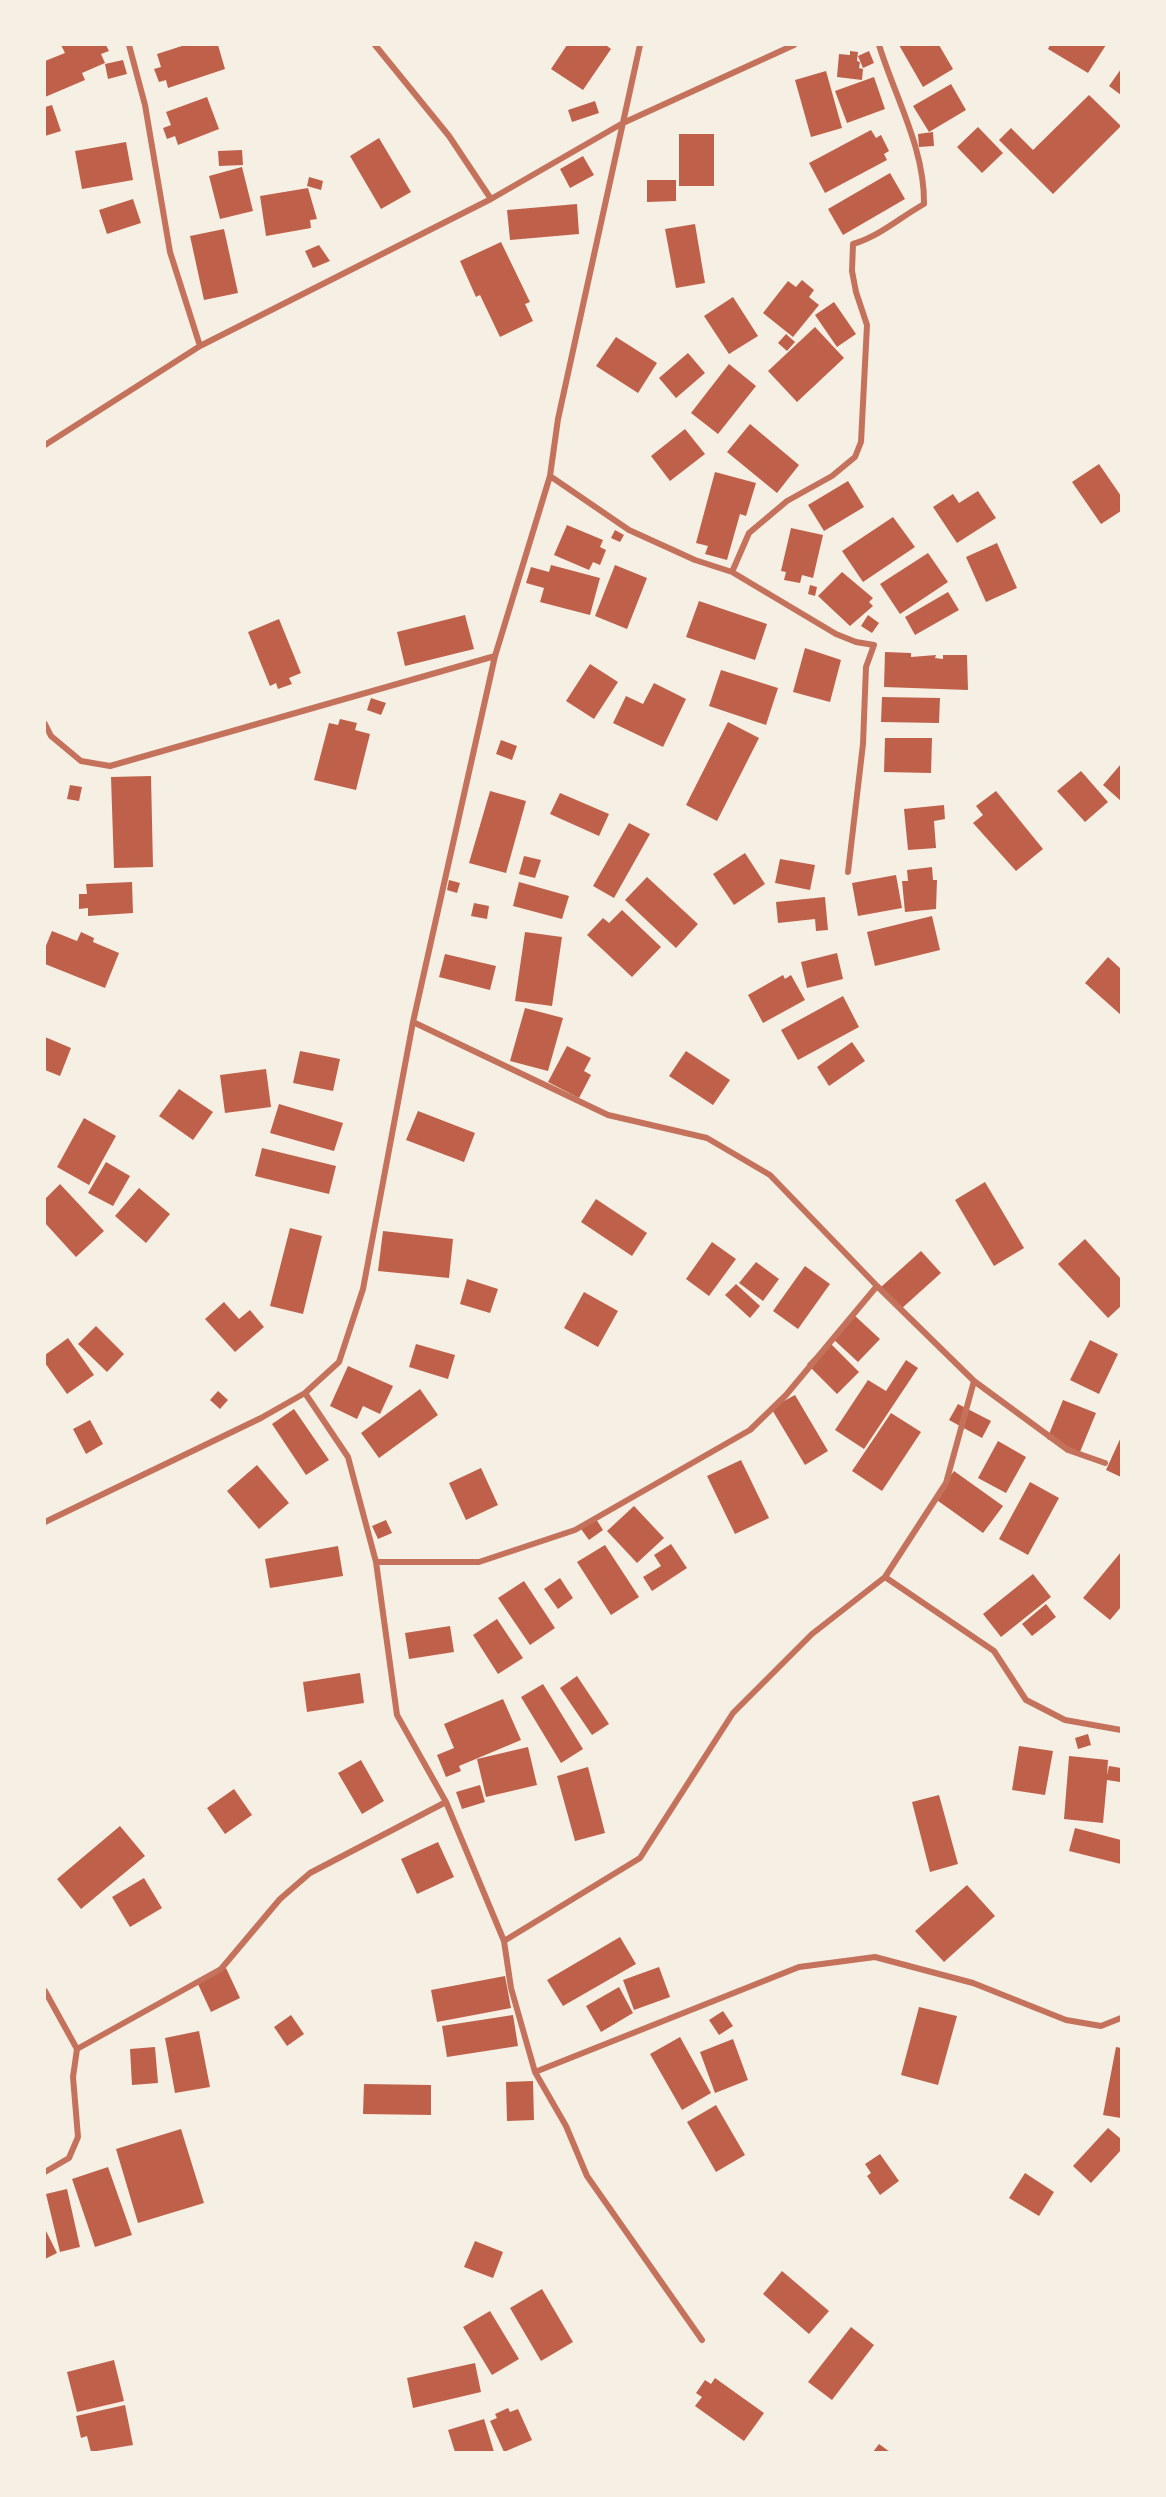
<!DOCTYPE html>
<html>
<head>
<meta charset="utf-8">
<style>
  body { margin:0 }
  #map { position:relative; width:1166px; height:2497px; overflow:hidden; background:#f6efe4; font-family:"Titillium Web",sans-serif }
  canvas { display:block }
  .frame { position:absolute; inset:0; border:46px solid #f6efe4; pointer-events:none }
</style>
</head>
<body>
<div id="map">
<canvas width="1166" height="2497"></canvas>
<div class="frame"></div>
</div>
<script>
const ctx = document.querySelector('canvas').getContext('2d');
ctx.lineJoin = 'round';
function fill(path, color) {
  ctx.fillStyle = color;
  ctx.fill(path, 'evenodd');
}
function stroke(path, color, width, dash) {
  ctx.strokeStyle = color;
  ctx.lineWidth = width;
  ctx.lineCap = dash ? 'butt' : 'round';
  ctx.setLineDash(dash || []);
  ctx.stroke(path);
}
fill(new Path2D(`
  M61 45H106L109 51 101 54 105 63 82 73 85 80 45 97V61L65 53Z
  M185 45H218L225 69 168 88 166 80 159 82 154 69 161 67 157 54Z
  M567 45H606L611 49 583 90 551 69Z
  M899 45H939L953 69 923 87Z
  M1050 45H1106L1088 73 1048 49Z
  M850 51 858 52 857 61 860 62 859 68 863 69 862 80 837 77 839 54 850 55Z
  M869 51 874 63 863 68 858 56Z
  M123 60 127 74 108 79 105 64Z
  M1121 69V95L1109 86Z
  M826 71 842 128 811 137 795 80Z
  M874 77 885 109 847 123 835 91Z
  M951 84 966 110 929 132 913 106Z
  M1089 95 1121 126 1053 194 999 140 1011 128 1033 150Z
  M207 97 219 129 178 145 175 136 167 139 163 128 171 125 166 112Z
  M595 101 599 113 572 122 568 110Z
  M52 105 61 131 45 136V107Z
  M978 127 1003 153 982 173 957 147Z
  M871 130 876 138 881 135 889 151 884 154 887 160 825 193 809 163Z
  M933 132 934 146 919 147 918 134Z
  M679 134H714V186H679Z
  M379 138 411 192 381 209 350 156Z
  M126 142 133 180 82 189 75 151Z
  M242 150 243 165 219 166 218 151Z
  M583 156 594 175 570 188 560 169Z
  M242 167 253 211 220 219 209 176Z
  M890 173 905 199 843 235 828 209Z
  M309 177 323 181 321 190 307 186Z
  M647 180H676V201L647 202Z
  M308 188 317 219 310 220 311 228 266 236 260 196Z
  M133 199 141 223 107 234 99 210Z
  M577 204 579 234 510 240 507 210Z
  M695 224 705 283 676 288 665 229Z
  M224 229 238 293 204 300 190 236Z
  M501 242 530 302 525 304 533 321 500 337 480 295 476 297 460 261Z
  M319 245 330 261 313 268 305 251Z
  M802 280 814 290 809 297 819 305 793 337 763 313 788 281 796 287Z
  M733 297 758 336 729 354 704 316Z
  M834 302 856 334 837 347 815 315Z
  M815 327 844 358 797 402 768 371Z
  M786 334 795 342 787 351 778 343Z
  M616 337 657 363 638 393 596 366Z
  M688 353 705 373 676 398 659 378Z
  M729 364 756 386 718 434 691 413Z
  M750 424 799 465 777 493 727 452Z
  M685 429 705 454 670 481 651 456Z
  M1099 464 1121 496V511L1101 524 1072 482Z
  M715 472 756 483 746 516 740 514 727 560 705 554 708 546 696 543Z
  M848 481 864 507 824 531 808 505Z
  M978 491 996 518 957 543 933 507 953 494 959 503Z
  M893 517 915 547 863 582 842 551Z
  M567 525 603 540 600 547 606 550 600 565 593 562 589 570 554 555Z
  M791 528 823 535 813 578 802 575 800 583 784 580 786 572 781 571Z
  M615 530 624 535 620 542 611 538Z
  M997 543 1017 588 986 602 966 557Z
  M928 553 948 582 900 614 880 584Z
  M551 565 600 578 590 615 540 602 544 588 526 583 531 567 549 572Z
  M615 565 647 578 627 629 595 616Z
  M842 572 873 598 869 602 873 606 850 626 818 596Z
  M810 585 817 587 815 596 808 594Z
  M948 592 959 610 915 635 905 617Z
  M699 601 767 624 755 660 686 637Z
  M465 615 474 649 405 666 397 632Z
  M868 615 879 623 872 633 861 626Z
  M279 619 301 673 289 678 292 684 278 689 276 683 270 686 248 632Z
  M805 648 841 660 830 702 793 692Z
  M885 652 911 653V657L936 655 935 658 943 659V655H967L968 690 884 687Z
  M590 664 618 682 594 719 566 701Z
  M721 670 778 688 766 725 709 706Z
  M654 683 686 699 663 747 613 723 626 696 643 704Z
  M882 697 940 698 939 723 881 722Z
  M371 698 386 703 381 715 367 710Z
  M340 719 357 723 355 730 370 734 356 790 314 780 329 723 338 725Z
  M728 722 759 738 717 821 686 805Z
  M885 738H932L931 773 884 772Z
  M501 740 517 746 512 760 496 754Z
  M1121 764V801L1103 785Z
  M1081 771 1108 802 1085 822 1057 791Z
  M151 776 153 867 114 868 111 777Z
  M70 785 82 787 79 801 67 799Z
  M490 791 526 801 506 873 469 863Z
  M996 791 1043 849 1016 871 973 823 983 815 976 806Z
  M560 793 609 814 599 836 550 814Z
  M944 805 945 819 934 821 936 848 908 850 904 809Z
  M629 823 650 834 614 898 593 886Z
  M745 853 765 884 734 905 713 874Z
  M524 856 541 860 535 878 519 874Z
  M780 859 815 865 810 890 775 883Z
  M932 867 933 880H937L936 909 905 912 902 881H908L907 870Z
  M896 875 902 908 858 916 852 883Z
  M647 877 698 924 676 948 625 900Z
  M449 880 460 883 457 893 447 890Z
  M132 882 133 913 88 916V908L79 909V894H87L86 884Z
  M519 882 569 896 562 919 513 906Z
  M825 897 828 930 816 931 815 919 778 923 776 902Z
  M474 903 489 906 487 919 471 916Z
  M622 910 661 947 632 977 587 935 603 918 609 923Z
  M932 916 940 950 875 966 867 932Z
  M52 931 77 941 81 932 94 938 93 942 119 953 105 988 45 964V948Z
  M525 932 562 937 552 1006 515 1001Z
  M837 953 843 979 807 988 801 962Z
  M445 954 496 966 490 990 439 977Z
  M1108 957 1121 969V1015L1085 983Z
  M783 975 785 979 791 975 805 1000 763 1023 748 995Z
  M843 996 859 1027 798 1060 781 1030Z
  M525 1008 563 1018 548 1071 510 1061Z
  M45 1037 71 1048 60 1076 45 1070Z
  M852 1042 865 1061 829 1086 817 1067Z
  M567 1046 591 1058 584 1071 591 1075 579 1098 548 1082Z
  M300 1051 340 1059 333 1091 293 1083Z
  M686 1051 730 1080 713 1105 669 1076Z
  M266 1069 271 1107 225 1113 220 1075Z
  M179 1089 213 1112 193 1140 159 1116Z
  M279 1104 343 1123 334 1151 270 1133Z
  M418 1111 475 1133 464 1162 406 1140Z
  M84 1118 116 1136 89 1185 57 1167Z
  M262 1148 336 1166 329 1194 255 1176Z
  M106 1162 130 1176 113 1206 88 1193Z
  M985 1182 1024 1248 994 1266 955 1200Z
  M60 1184 104 1231 76 1257 45 1223V1199Z
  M139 1188 170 1214 146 1243 115 1216Z
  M596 1199 647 1233 632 1256 581 1222Z
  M290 1228 322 1236 303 1314 270 1306Z
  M383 1231 453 1239 449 1278 378 1271Z
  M1085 1239 1121 1279V1306L1108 1318 1058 1264Z
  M712 1242 736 1259 709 1296 686 1279Z
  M921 1251 941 1273 901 1309 881 1287Z
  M756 1262 779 1279 763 1301 739 1283Z
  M805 1266 830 1284 798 1329 773 1311Z
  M467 1279 498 1289 490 1313 460 1304Z
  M736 1284 760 1306 750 1318 725 1295Z
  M584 1292 618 1311 598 1347 564 1328Z
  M224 1302 239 1319 250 1310 264 1327 235 1352 205 1319Z
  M854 1315 880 1339 858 1362 832 1338Z
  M96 1326 124 1354 107 1372 78 1344Z
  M68 1338 94 1375 67 1394 45 1363V1355Z
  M1090 1340 1118 1354 1099 1394 1070 1380Z
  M829 1342 859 1372 837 1394 807 1364Z
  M416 1344 455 1355 448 1379 409 1367Z
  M906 1360 918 1368 864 1449 835 1430 868 1380 886 1391Z
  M348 1366 393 1386 380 1414 363 1406 357 1419 330 1406Z
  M420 1389 438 1415 379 1458 361 1433Z
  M218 1391 228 1400 220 1409 210 1400Z
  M795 1395 828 1451 805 1465 771 1408Z
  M1063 1400 1096 1413 1080 1452 1047 1439Z
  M958 1404 991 1421 982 1438 949 1420Z
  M294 1409 329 1460 306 1475 272 1424Z
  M891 1413 921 1432 882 1491 852 1471Z
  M90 1420 103 1444 86 1454 73 1429Z
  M1121 1437V1477L1106 1470Z
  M998 1441 1026 1457 1006 1493 978 1478Z
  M741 1460 769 1518 735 1534 707 1476Z
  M257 1465 289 1503 259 1529 227 1491Z
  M481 1468 498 1505 466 1520 449 1483Z
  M954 1471 1003 1506 983 1533 934 1498Z
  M1030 1482 1059 1498 1028 1555 999 1539Z
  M634 1506 664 1538 637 1563 607 1531Z
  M596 1519 603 1530 589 1540 581 1529Z
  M386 1520 392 1533 378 1539 372 1526Z
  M671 1544 687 1568 652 1591 643 1577 661 1566 654 1555Z
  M605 1545 639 1597 611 1615 577 1562Z
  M338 1546 343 1576 270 1588 265 1559Z
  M1121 1552V1607L1110 1620 1083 1598Z
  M1033 1574 1051 1597 1001 1637 983 1614Z
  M560 1578 573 1598 558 1609 544 1589Z
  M524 1581 555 1628 530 1645 498 1598Z
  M1046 1604 1056 1617 1032 1636 1022 1624Z
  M497 1619 523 1658 498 1674 473 1635Z
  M450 1626 454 1652 409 1659 405 1633Z
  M360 1673 364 1703 307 1712 303 1682Z
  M577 1676 609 1724 592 1735 560 1688Z
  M543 1684 583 1749 561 1763 521 1697Z
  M503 1699 521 1740 459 1766 461 1771 446 1777 437 1755 454 1748 444 1724Z
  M1088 1734 1091 1745 1078 1749 1075 1738Z
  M1019 1746 1053 1751 1045 1795 1012 1790Z
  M528 1747 537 1785 486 1797 477 1759Z
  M1069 1756 1108 1760 1107 1775 1109 1766 1121 1768 1120 1782 1107 1780 1103 1823 1064 1819Z
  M361 1760 384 1801 362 1814 338 1773Z
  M588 1767 605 1833 575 1841 557 1776Z
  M480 1785 485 1802 462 1809 456 1792Z
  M234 1789 252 1815 225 1834 207 1808Z
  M939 1795 958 1864 930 1872 912 1802Z
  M120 1826 145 1856 81 1909 57 1879Z
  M1075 1828 1121 1840V1864L1069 1851Z
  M438 1842 454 1877 417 1894 401 1859Z
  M144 1878 162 1908 130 1927 112 1897Z
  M967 1885 995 1916 944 1962 915 1931Z
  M620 1937 636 1964 563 2006 547 1980Z
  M659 1967 670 1997 634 2010 623 1980Z
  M226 1968 240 1998 211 2012 197 1982Z
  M505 1976 511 2008 437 2022 431 1990Z
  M619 1987 633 2013 601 2032 586 2006Z
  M919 2007 957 2016 938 2085 901 2075Z
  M723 2011 733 2026 719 2035 709 2020Z
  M291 2015 304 2034 287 2046 274 2027Z
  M513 2015 518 2046 447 2057 442 2026Z
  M199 2031 210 2087 175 2093 165 2038Z
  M680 2037 711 2093 682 2110 650 2054Z
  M733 2039 748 2080 715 2093 700 2052Z
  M155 2047 158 2083 132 2085 130 2049Z
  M1116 2047 1121 2048V2118L1103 2115Z
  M533 2081 534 2120 507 2121 506 2082Z
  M364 2084 431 2085V2115L363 2114Z
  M716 2105 745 2155 716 2172 687 2122Z
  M1108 2128 1121 2139V2150L1091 2183 1073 2166Z
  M181 2129 204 2203 138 2223 116 2149Z
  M880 2154 899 2181 880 2195 867 2176 871 2173 865 2164Z
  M108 2167 132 2235 95 2247 72 2179Z
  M1025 2173 1054 2192 1039 2216 1009 2198Z
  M67 2189 80 2247 60 2252 46 2194Z
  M45 2229 57 2253 45 2259Z
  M475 2241 503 2252 493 2278 464 2267Z
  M782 2271 829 2311 809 2334 763 2294Z
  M542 2289 573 2342 541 2361 510 2308Z
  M490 2311 519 2359 492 2375 463 2327Z
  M851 2327 874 2345 832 2400 808 2382Z
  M114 2360 124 2401 77 2412 67 2372Z
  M475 2363 481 2392 413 2408 407 2378Z
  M715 2378 764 2413 744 2441 695 2406 702 2397 696 2393 705 2380 711 2384Z
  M125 2405 133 2445 91 2452 87 2436 81 2438 76 2416Z
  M508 2408 510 2412 518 2409 532 2440 504 2452 490 2421 497 2418 495 2414Z
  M484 2419 494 2452H455L448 2430Z
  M879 2444 890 2452H873Z`), '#bf614a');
stroke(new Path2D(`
  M129 45 145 105 170 252 200 346
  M375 45 449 136 491 199
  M45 445 200 346 491 199 623 123 794 45
  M550 476 629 530 695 560 732 572 836 634 856 642 874 645 866 667 863 744 848 872
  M732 572 749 533 787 501 832 476 855 457 861 442 867 325 856 292 852 271 853 244C880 236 899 218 924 204 925 149 895 97 879 45
  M45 724 51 736 81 761 110 766 495 656
  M413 1022 608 1115 707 1138 770 1175 877 1286 974 1381 1068 1450 1105 1463
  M305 1393 348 1457 376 1562 397 1715 446 1802 504 1941 511 1988 535 2072 566 2126 587 2176 702 2340
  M45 1522 261 1418 305 1393 339 1362 363 1289 413 1022 495 656 550 476 558 419 640 45
  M376 1562H479L575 1530 750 1430 786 1395 877 1286
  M885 1577 994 1651 1026 1700 1065 1720 1121 1730
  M504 1941 640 1858 733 1713 812 1634 885 1577 946 1483 974 1381
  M45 1991 77 2049
  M535 2072 799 1967 875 1957 973 1983 1066 2020 1101 2026 1121 2018
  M45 2172 69 2158 78 2137 73 2077 77 2049 221 1969 280 1899 310 1873 446 1802`), '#c5725c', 6);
</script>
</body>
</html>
